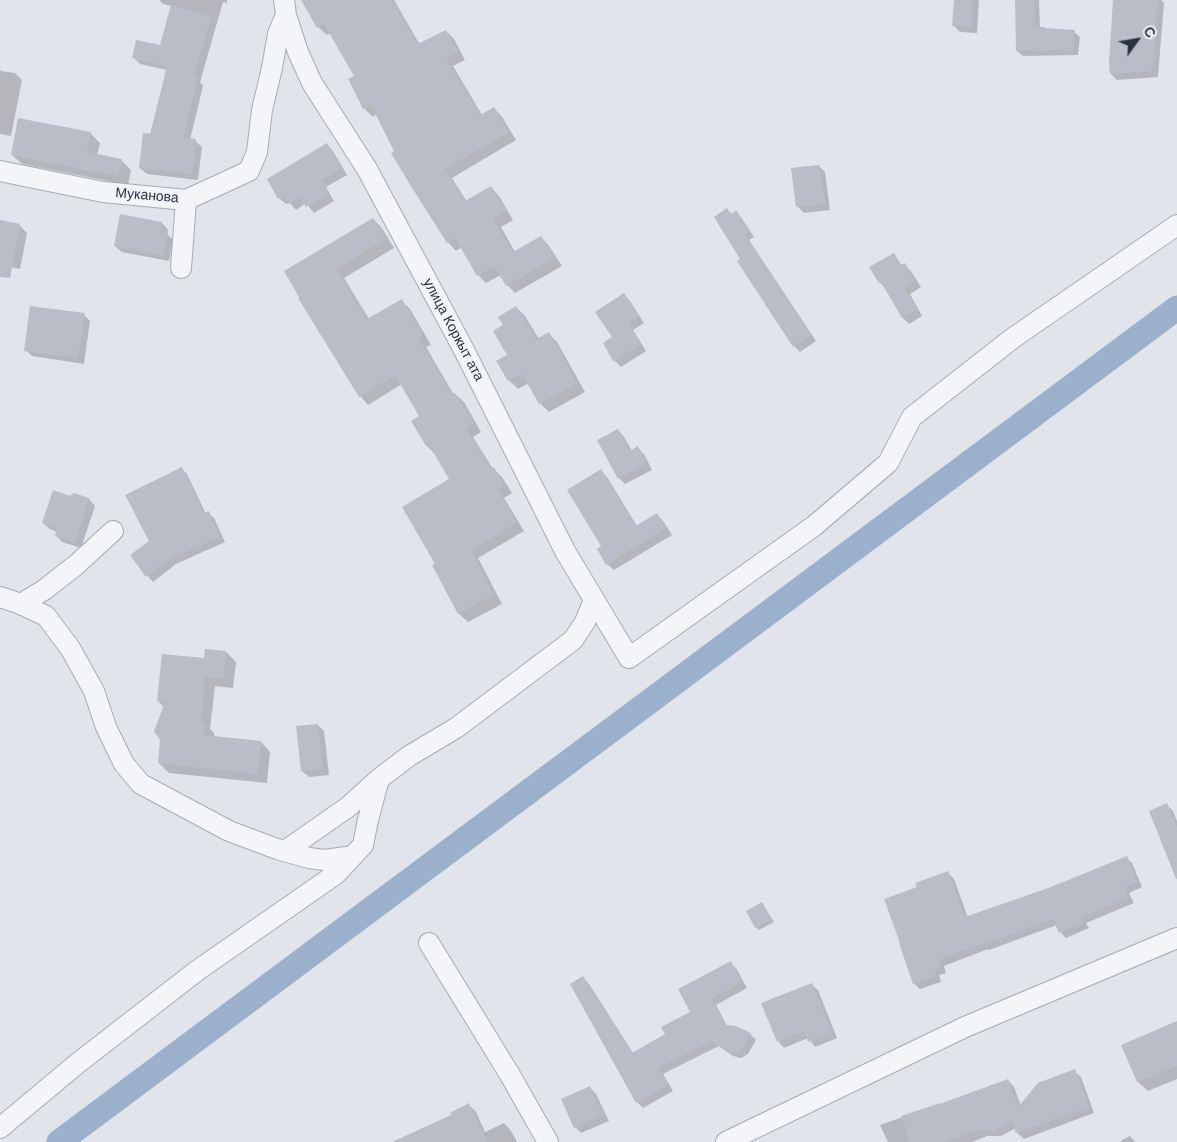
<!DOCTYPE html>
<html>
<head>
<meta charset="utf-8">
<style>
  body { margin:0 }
  #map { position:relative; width:1177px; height:1142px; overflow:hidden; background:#e1e4ea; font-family:"DM Sans",sans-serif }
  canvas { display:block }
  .north { position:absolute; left:1112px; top:15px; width:50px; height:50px; -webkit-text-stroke:4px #f1f3f7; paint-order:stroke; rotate:58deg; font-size:14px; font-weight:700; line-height:20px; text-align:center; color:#293143 }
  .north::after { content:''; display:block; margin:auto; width:18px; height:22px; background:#293143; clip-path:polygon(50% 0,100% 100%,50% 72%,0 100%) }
</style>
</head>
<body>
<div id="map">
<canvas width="1177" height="1142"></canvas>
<div class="north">С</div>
</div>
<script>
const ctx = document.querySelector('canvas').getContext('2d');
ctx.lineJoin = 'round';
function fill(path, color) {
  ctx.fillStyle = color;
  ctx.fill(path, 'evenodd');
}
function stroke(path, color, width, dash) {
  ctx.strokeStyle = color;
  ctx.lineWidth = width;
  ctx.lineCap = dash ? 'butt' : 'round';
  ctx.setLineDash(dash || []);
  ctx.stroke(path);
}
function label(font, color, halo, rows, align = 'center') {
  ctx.font = font + ' "DM Sans",sans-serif';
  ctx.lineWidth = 4.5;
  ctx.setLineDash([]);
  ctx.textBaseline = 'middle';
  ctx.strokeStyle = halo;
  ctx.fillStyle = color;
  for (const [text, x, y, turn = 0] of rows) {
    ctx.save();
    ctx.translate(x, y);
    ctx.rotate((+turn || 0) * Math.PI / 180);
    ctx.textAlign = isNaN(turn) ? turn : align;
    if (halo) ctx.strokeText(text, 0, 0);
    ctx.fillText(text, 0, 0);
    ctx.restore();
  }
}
fill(new Path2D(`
  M159 0H227V3L223 2 200 82 203 86 190 140 195 141 202 147 198 180 147 174 140 168 151 135 167 70 140 64 133 57 160 46 172 6 163 4Z
  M309 0H394L420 45 446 31 454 39 465 60 453 66 482 115 494 108 502 117 516 140 452 178 467 202 491 187 499 196 513 220 501 227 515 252 541 237 549 246 562 266 515 293 507 285 501 275 486 283 478 275 462 247 456 251 448 242 410 182 396 151 377 114 373 117 364 108 349 80 356 77 330 33 327 35 318 27Z
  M955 0H979L977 33 960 32 954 26Z
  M1016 0H1039L1040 28 1074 32 1080 37 1078 55 1023 56 1017 51Z
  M1115 0H1161L1164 3 1158 77 1117 80 1111 74Z
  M0 69 1 71 15 73 22 80 11 136 0 134Z
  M90 133 100 143 97 155 121 160 131 170 128 185 22 164 12 155Z
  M327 145 333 151 347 175 326 187 334 201 314 213 306 203 296 210 289 202 286 204 279 198Z
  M819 166 825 172 830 210 804 213 798 207Z
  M727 210 732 214 736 212 741 217 754 237 749 240 816 341 800 352 794 346Z
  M373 219 381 227 394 248 344 278 369 319 401 300 410 309 431 345 426 347 454 395 455 394 464 402 481 432 473 437 493 469 502 477 512 493 504 498 524 531 478 558 502 604 468 622 459 614 434 566 437 564 451 479 435 454 427 446 421 416 402 384 368 405 360 396 299 298Z
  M0 221 19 225 27 233 20 269 0 265Z
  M162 223 168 230 167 234 173 240 169 261 122 252 115 246Z
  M893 255 903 266 904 265 911 271 921 287 910 294 922 316 909 324 903 318 886 288 880 283 871 268Z
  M624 295 630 301 644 323 633 330 646 351 621 367 614 360V338Z
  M516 307 525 316 539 339 548 333 557 342 585 392 549 412 540 403 529 383 518 389 509 380 508 355 504 325Z
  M84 315 90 321 84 364 32 356 25 350Z
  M618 430 624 437 632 451 637 448 644 454 652 470 625 484 619 478Z
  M182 469 187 474 206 514 208 513 214 518 225 542 176 564 153 582 131 556 150 541Z
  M601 471 607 477 637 526 657 514 663 521 672 535 614 570 607 564 603 547Z
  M74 494 89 499 95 506 81 548 62 542 56 535 57 532 50 529 43 523 70 497Z
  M226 652 236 662 233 688 215 686 210 729 214 733V738L261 742 270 752 267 783 169 773 159 763 164 707 158 701 205 660Z
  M318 725 324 731 329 775 309 777 302 771Z
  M1167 805 1173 811 1177 821V879Z
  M1126 857 1132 863 1142 887 1129 893 1134 903 1086 923 1089 928 1066 938 1060 932 1057 925 989 950 988 949 944 966 946 973 939 975 941 982 920 989 914 983 918 888 948 873 954 879 968 918 1052 888Z
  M762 904 774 922 759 930 756 927Z
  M731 963 736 968 747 988 716 1005 727 1026 750 1034 756 1040 748 1054 741 1058 733 1056 719 1046 663 1074 673 1091 643 1108 637 1102 583 978 589 984 633 1053 667 1035 692 1013Z
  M811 984 818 990 837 1038 815 1047 808 1038 784 1048 778 1041Z
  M1177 1022V1079L1148 1091 1138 1082 1122 1045Z
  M1074 1071 1081 1077 1094 1113 1024 1139 1017 1133 1016 1128 1001 1136H987L972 1142H888L880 1125 1008 1080 1014 1087 1021 1106Z
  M590 1088 596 1094 609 1121 581 1133 575 1127Z
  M469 1105 476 1112 485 1132 504 1123 511 1131 517 1142H411Z
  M1130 1136 1135 1142H1119Z`), '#0003');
stroke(new Path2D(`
  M59 1142 1177 308`), '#9bb0cb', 25);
fill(new Path2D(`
  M301 0H392L418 44 446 30 458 52 446 58 480 115 494 107 509 132 445 169 465 201 491 186 506 211 493 219 513 252 541 236 555 257 506 286 494 266 477 276 455 238 447 243 409 183 391 153 394 151 371 105 363 109 348 79 354 76 324 24 317 28Z
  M954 0H972L971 27 952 26Z
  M1015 0H1034L1035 27H1045V28L1075 30 1073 50 1016 51Z
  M1113 0H1158L1152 71 1110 74 1109 62Z
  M171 5 211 17 194 76 198 78 183 138 196 139 192 174 139 168 143 133 150 134 167 66 132 58 136 40 160 45Z
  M18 118 91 132 87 152 122 159 118 176 11 155Z
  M327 143 342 168 321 180 329 194 306 207 300 197 288 204 283 196 278 199 267 179Z
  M819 165 825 204 796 207 791 168Z
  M727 208 731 214 736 210 749 231 745 234 811 335 793 347 737 261 740 259 714 217Z
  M120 214 162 222 161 231 168 232 163 256 114 246Z
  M373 218 386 239 337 269 367 319 402 299 423 336 419 339 452 394 455 393 474 423 466 428 491 469 494 467 504 485 497 489 517 523 471 550 494 595 458 614 432 565 435 564 402 507 449 479 429 445 426 446 411 421 419 416 395 375 359 397 298 298 299 297 284 271Z
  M0 220 20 224 10 278 0 277Z
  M894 253 901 265 905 263 915 281 904 287 917 309 902 318 881 282 879 283 869 267Z
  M624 293 639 316 628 323 641 345 613 361 603 343 612 337 595 312Z
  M30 306 85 313 78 358 24 351Z
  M516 306 536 339 549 332 577 383 539 404 522 374 508 381 496 361 507 355 493 331 503 325 498 317Z
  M618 429 630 451 638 446 647 463 618 479 597 440Z
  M182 467 204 513 209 511 220 537 170 558 146 577 130 555 149 541 125 495Z
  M601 469 636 526 657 513 666 528 606 565 597 549 601 546 567 490Z
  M53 490 70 496 74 493 89 498 75 543 55 536 57 528 42 523Z
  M205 649 226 651 223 679 205 676 201 722H205L204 735 261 741 258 774 158 763 160 740 154 731 165 702 157 701 162 654 204 658Z
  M318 724 323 769 301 771 296 726Z
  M1167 803 1177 828V879H1176L1149 811Z
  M1127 856 1137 882 1125 887 1129 897 1081 917 1084 922 1059 933 1053 919 982 945V943L939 960 941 967 934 970 936 976 913 984 899 943H900L884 899 917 887 915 883 948 871 965 917 1051 887Z
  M762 902 772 919 755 928 746 911Z
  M731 961 742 982 711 999 725 1025 736 1026 751 1033 743 1048 739 1051 730 1052 726 1051 712 1041 658 1068 668 1085 636 1103 570 984 583 976 632 1053 665 1034 661 1027 690 1012 678 989Z
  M812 983 832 1032 808 1042 804 1031 777 1042 761 1003Z
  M1177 1021V1066L1137 1082 1121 1045Z
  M1075 1069 1089 1107 1016 1133 1012 1121 994 1131 978 1130 945 1142H910L901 1116 940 1103V1104L1008 1079 1018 1107 1038 1083Z
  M590 1086 603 1114 574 1128 561 1099Z
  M469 1103 487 1142H392L451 1115 450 1113Z`), '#b8bdc8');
const minor = new Path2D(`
  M284 0 286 15 298 52 312 83 367 169 465 352 565 551 629 658 814 526 888 463 912 417 1013 338 1177 225
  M0 171 103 192 186 200 249 171 257 152 262 110 272 68 278 34 286 15
  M181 268 186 200
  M0 597 18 603 46 616 70 648 94 691 106 727 124 764 141 784 229 831 277 849 309 858 325 860 353 856
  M21 604 44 590 76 565 113 531
  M285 851 348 807 379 779
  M429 943 510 1075 548 1142
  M0 1128 78 1063 198 970 336 874 363 845 368 820 379 779 409 756 456 728 573 640 585 622 594 600
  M726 1142 965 1027 1177 938`);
stroke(minor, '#a6abb5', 22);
stroke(minor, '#f4f5f8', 20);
label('14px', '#293143', '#f1f3f7', [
  ["Муканова",147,196,5],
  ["улица Коркыт ата",453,330,62]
]);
</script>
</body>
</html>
